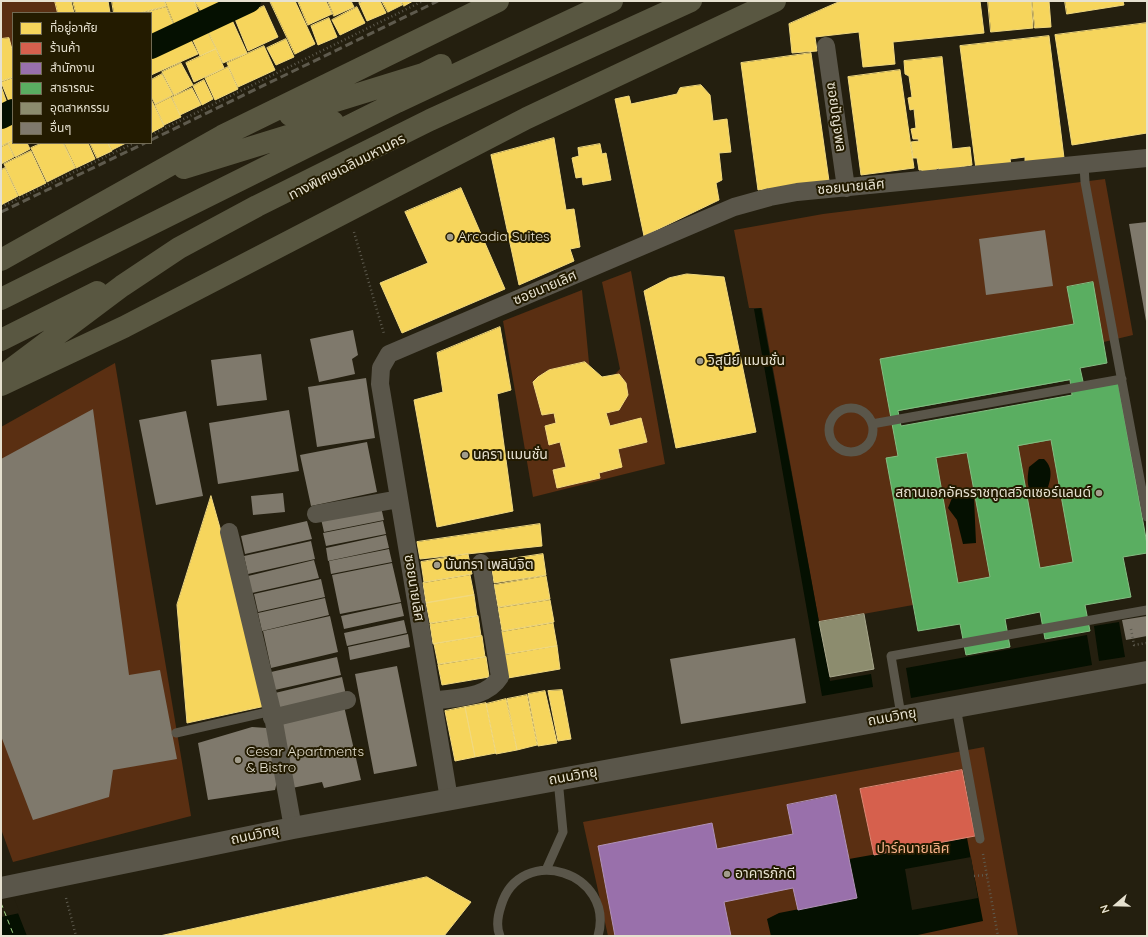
<!DOCTYPE html>
<html>
<head>
<meta charset="utf-8">
<style>
  body { margin:0 }
  #map { position:relative; width:1148px; height:937px; overflow:hidden; background:#241f0f; font-family:Quicksand,"Noto Sans Thai",sans-serif }
  canvas { display:block }
  .frame { position:absolute; inset:0; border:2px solid #e6e1d0; pointer-events:none }
  .legend { position:absolute; left:12px; top:12px; width:140px; height:132px; box-sizing:border-box; background:#231b00; border:1px solid #716a53; margin:0; padding:5px 7px; list-style:none; font-size:12px; color:#e6e1d0 }
  .legend li { display:flex; align-items:center; gap:8px; height:20px }
  .legend b { width:20px; border:1px solid #716a53 }
  .north { position:absolute; left:1096px; top:885px; width:40px; height:40px; -webkit-text-stroke:3px #231b00; paint-order:stroke; rotate:250deg; font-size:11px; font-weight:700; line-height:16px; text-align:center; color:#e6e1d0 }
  .north::after { content:''; display:block; margin:auto; width:14px; height:18px; background:#e6e1d0; clip-path:polygon(50% 0,100% 100%,50% 72%,0 100%) }
</style>
</head>
<body>
<div id="map">
<canvas width="1148" height="937"></canvas>
<div class="frame"></div>
<ul class="legend">
<li><b style="height:11px;background:#f6d55c"></b>ที่อยู่อาศัย</li>
<li><b style="height:11px;background:#d6604d"></b>ร้านค้า</li>
<li><b style="height:11px;background:#9970ab"></b>สำนักงาน</li>
<li><b style="height:11px;background:#5aae61"></b>สาธารณะ</li>
<li><b style="height:11px;background:#8c8c6e"></b>อุตสาหกรรม</li>
<li><b style="height:11px;background:#7f796c"></b>อื่นๆ</li>
</ul>
<div class="north">N</div>
</div>
<script>
const ctx = document.querySelector('canvas').getContext('2d');
ctx.lineJoin = 'round';
function fill(path, color) {
  ctx.fillStyle = color;
  ctx.fill(path, 'evenodd');
}
function stroke(path, color, width, dash) {
  ctx.strokeStyle = color;
  ctx.lineWidth = width;
  ctx.lineCap = dash ? 'butt' : 'round';
  ctx.setLineDash(dash || []);
  ctx.stroke(path);
}
function label(font, color, halo, rows, align = 'center') {
  ctx.font = font + ' Quicksand,"Noto Sans Thai",sans-serif';
  ctx.lineWidth = 4;
  ctx.setLineDash([]);
  ctx.textBaseline = 'middle';
  ctx.strokeStyle = halo;
  ctx.fillStyle = color;
  for (const [text, x, y, turn = 0] of rows) {
    ctx.save();
    ctx.translate(x, y);
    ctx.rotate((+turn || 0) * Math.PI / 180);
    ctx.textAlign = isNaN(turn) ? turn : align;
    if (halo) ctx.strokeText(text, 0, 0);
    ctx.fillText(text, 0, 0);
    ctx.restore();
  }
}
fill(new Path2D(`
  M1 1H61L59 13H13V56L1 59Z
  M1105 179 1133 335 895 392 899 432 1055 408 1088 581 913 605 819 622 762 308H749L734 230 823 214Z
  M631 271 665 464 533 497 503 321 582 290 590 373 609 380 620 369 602 282Z
  M115 363 191 816 13 862 1 829V427Z
  M984 747 1018 936H608L583 822Z`), '#5a2f12');
fill(new Path2D(`
  M761 308 830 681 871 674 873 687 822 696 754 309Z
  M1039 459H1044C1055 469 1050 483 1045 495L1036 498C1026 490 1027 479 1029 467Z
  M954 493 974 498 976 543 963 544 957 520 948 508Z
  M1119 622 1125 657 1099 661 1094 626Z
  M1087 635 1092 665 911 698 906 668Z
  M967 838 983 921 913 936H771L767 919 779 913 856 898 849 859Z
  M1 870 27 936H1Z`), '#051001');
fill(new Path2D(`
  M971 857 978 898 912 910 905 869Z
  M1 868 3 870 20 913 1 917Z`), '#241f0f');
const homes = new Path2D(`
  M55 1H71L74 13H58Z
  M73 1H108L110 13H76Z
  M112 1H164L166 6 139 13H114Z
  M165 1H194L200 16 175 26Z
  M194 1H233L203 14Z
  M270 1H295L315 44 295 54Z
  M298 1H326L332 14 308 25Z
  M328 1H351L354 7 334 16Z
  M364 1H380L386 13 367 21 359 3Z
  M382 1H400L402 5 388 12Z
  M401 1H413L404 6Z
  M841 1H980L984 33 893 42 895 64 863 67 859 32 815 37 817 51 792 53 789 24Z
  M988 1H1031L1033 28 991 32Z
  M1032 1H1049L1051 27 1035 28Z
  M1065 1H1123L1124 5 1067 14Z
  M264 6 278 37 248 51 235 19Z
  M166 7 175 29 151 39V13H143Z
  M357 7 365 23 340 35 332 20Z
  M329 18 337 37 318 45 311 26Z
  M232 20 247 53 223 63 208 31Z
  M1147 23V133L1072 145 1055 35Z
  M207 31 216 49 200 56 192 38Z
  M1049 36 1064 158 1025 163V157L1010 159 1011 165 976 169 960 46Z
  M9 38 13 53V77L1 81V39Z
  M286 39 294 57 276 65 267 48Z
  M191 40 198 54 151 75V58Z
  M264 46 275 70 238 87 227 63Z
  M216 49 224 68 194 82 186 63Z
  M811 53 829 181 758 190 741 63Z
  M942 57 952 149 970 147 972 165 939 171V168L936 169 937 172 922 174V170H919L917 158H913L911 142 919 141 918 139H913L911 129 916 128 914 109 910 110 908 98 912 97 909 76 905 74 904 61Z
  M181 63 193 85 174 95 162 72Z
  M228 67 238 89 215 100 205 78Z
  M900 70 914 168 861 175 848 77Z
  M162 74 173 95 155 104 151 96V80Z
  M13 78V103L10 104 1 82Z
  M204 80 213 99 202 105 193 86Z
  M701 85 710 95 713 121 727 119 731 152 719 153 722 180 716 183 719 200 644 236 615 99 629 96 631 104 677 94 680 88Z
  M1 86 8 106 1 108Z
  M192 88 201 105 180 115 172 97Z
  M171 97 181 117 164 125 155 105Z
  M151 99 164 126 151 133Z
  M13 121V140L1 146V127Z
  M554 138 566 210 574 209 580 247 570 249 574 261 519 285 491 155Z
  M13 140V143H27L30 149 15 157 8 143Z
  M42 143H63L75 168 47 182 31 148Z
  M64 143H88L95 159 76 168Z
  M90 143H108L112 151 97 158Z
  M108 143H126L112 150Z
  M8 144 14 157 1 164V147Z
  M600 144 602 154 606 153 611 180 583 185 582 177 576 178 572 158 579 156 578 148Z
  M31 151 46 183 19 196 4 164Z
  M5 168 18 196 1 205V170Z
  M461 188 505 289 402 333 380 283 428 263 405 212Z
  M687 274 724 277 756 432 676 448 644 291 669 278Z
  M500 327 511 390 497 394 513 511 437 527 414 400 443 392 437 353Z
  M585 362 602 377 619 374 626 383 628 395 619 410 606 413 610 426 641 418 647 442 618 449 622 467 599 473 600 478 557 488 553 470 566 467 560 442 549 445 545 426 556 423 554 413 542 415 533 382 538 377 549 370Z
  M211 496 270 705 187 723 177 605Z
  M540 524 542 546 420 559 417 542Z
  M468 554 472 574 424 582 421 562Z
  M543 554 546 575 494 583 491 562Z
  M470 575 474 595 426 603 423 583Z
  M546 576 550 599 498 607 494 585Z
  M474 595 477 616 430 623 426 603Z
  M550 600 554 622 502 631 498 608Z
  M478 616 481 636 433 644 430 624Z
  M553 623 557 646 505 654 501 632Z
  M482 636 485 657 438 664 434 644Z
  M557 646 560 669 508 678 504 655Z
  M486 657 489 677 442 685 438 665Z
  M562 690 571 739 558 741 548 691Z
  M545 691 557 743 538 746 528 694Z
  M527 695 537 745 517 750 507 699Z
  M506 699 517 750 496 754 486 704Z
  M486 703 496 753 475 757 465 707Z
  M465 707 475 757 455 761 445 711Z
  M427 877 471 902 444 936H160Z`);
fill(homes, '#f6d55c');
stroke(homes, '#f1d97f', 1);
const shops = new Path2D(`
  M962 770 975 836 874 855 860 789Z`);
fill(shops, '#d6604d');
stroke(shops, '#db8774', 1);
const offices = new Path2D(`
  M836 795 857 898 798 910 793 888 724 902 731 936H615L598 846 712 823 717 849 793 834 787 805Z`);
fill(offices, '#9970ab');
stroke(offices, '#b092b6', 1);
const public = new Path2D(`
  M1093 282 1107 363 1080 368 1084 386 1118 382 1147 544V553L1123 557 1131 597 1085 605 1090 631 1045 639 1040 612 1005 619 1010 647 966 655 960 624 918 631 886 458 898 456 880 359 1074 324 1067 287ZM1070 380 1072 395 901 426 898 411ZM1051 440 1073 562 1040 568 1018 446ZM967 453 990 577 958 583 936 458Z`);
fill(public, '#5aae61');
stroke(public, '#84bd82', 1);
const industry = new Path2D(`
  M864 614 874 669 830 677 819 622Z`);
fill(industry, '#8c8c6e');
stroke(industry, '#a7a68b', 1);
stroke(new Path2D(`
  M151 47 249 1
  M1 117 13 111`), '#051001', 24);
stroke(new Path2D(`
  M1 903 14 936`), '#a4da89', 1, [5, 4]);
fill(new Path2D(`
  M1147 222V321H1146L1129 224Z
  M1045 230 1053 286 986 295 979 239Z
  M353 330 358 355 352 359 355 374 319 382 310 339Z
  M261 354 267 400 217 406 211 360Z
  M366 378 375 438 317 447 308 387Z
  M93 409 129 675 160 670 177 759 113 770 109 797 33 820 1 736V459Z
  M289 410 299 471 218 484 209 423Z
  M186 411 203 496 156 505 139 420Z
  M367 442 377 492 311 506 300 455Z
  M283 493 285 512 253 515 251 496Z
  M381 507 384 520 324 532 321 519Z
  M307 521 312 539 245 554 241 536Z
  M383 521 386 534 326 546 323 533Z
  M386 535 389 548 328 561 326 548Z
  M311 541 315 559 248 574 244 556Z
  M389 549 392 562 331 574 329 561Z
  M314 560 319 578 252 593 248 576Z
  M392 563 401 602 340 614 332 575Z
  M321 579 325 597 258 612 254 594Z
  M325 598 329 615 262 631 258 613Z
  M401 603 404 616 344 629 341 616Z
  M330 616 338 652 271 668 263 631Z
  M1147 616V636L1126 640 1122 620Z
  M404 620 407 633 347 646 344 633Z
  M408 634 410 647 350 660 348 647Z
  M795 638 806 703 681 724 670 659Z
  M337 657 341 675 275 690 271 672Z
  M397 666 417 766 374 774 355 674Z
  M342 677 346 695 279 710 275 693Z
  M344 706 361 780 324 788 322 782 287 789 274 723Z
  M252 727 267 728 278 777 275 790 208 800 198 743Z`), '#7f796c');
stroke(new Path2D(`
  M151 135 423 1
  M1 207 134 143
  M354 232 384 334
  M1131 629 1134 645 1147 643
  M983 854 998 936
  M974 876 987 875
  M66 898 76 936`), '#5d5a4e', 2.5, [1, 3]);
stroke(new Path2D(`
  M1084 165 1085 182 1147 517
  M829 430a22 22 0 1 1 44 0a22 22 0 1 1-44 0Z
  M872 424 1122 379
  M956 707 980 839
  M901 715 891 656 1147 610
  M176 733 272 711
  M546 870 563 832 558 779
  M500 936C496 927 498 915 501 906 520 842 616 872 598 936`), '#5a564a', 9);
stroke(new Path2D(`
  M826 46 846 188
  M316 514 399 499
  M229 532 272 711 293 828
  M433 701C457 697 486 699 500 677L481 563
  M272 718 347 700
  M449 799 380 384 381 368 389 354 734 207 770 197 797 192 1147 158`), '#5a564a', 18);
stroke(new Path2D(`
  M1 888 293 828 1147 672`), '#5a564a', 22);
stroke(new Path2D(`
  M290 115 423 74 441 65
  M184 168 333 122
  M1 260 222 136 498 1
  M1 299 397 102 612 1
  M1 340 97 292
  M10 370 122 286 179 248 257 206 430 120 691 1
  M1 385 124 327 527 118 775 1`), '#595741', 22);
stroke(new Path2D(`
  M151 140 438 1
  M1 212 145 143`), '#5e5a4d', 3, [8, 4]);
for (const [x, y, r, color] of [
  [450,237,4,"#a29d8c"],
  [700,361,4,"#a29d8c"],
  [465,455,4,"#a29d8c"],
  [1099,493,4,"#a29d8c"],
  [437,565,4,"#a29d8c"],
  [238,760,4,"#a29d8c"],
  [727,874,4,"#a29d8c"]
]) {
  const dot = new Path2D();
  dot.arc(x, y, r, 0, 2 * Math.PI);
  ctx.fillStyle = color;
  ctx.fill(dot);
  stroke(dot, '#231b00', 1.5);
}
label('14px', '#e6e1d0', '#231b00', [
  ["ซอยปัญจพล",836,117,82],
  ["ทางพิเศษเฉลิมมหานคร",347,167,-27],
  ["ซอยนายเลิศ",851,187,-5],
  ["ซอยนายเลิศ",545,288,-23],
  ["ซอยนายเลิศ",414,588,81],
  ["ถนนวิทยุ",892,717,-10],
  ["ถนนวิทยุ",573,776,-10],
  ["ถนนวิทยุ",255,835,-12]
]);
label('14px', '#e6e1d0', '#231b00', [
  ["Arcadia Suites",458,237],
  ["วิสุนีย์ แมนชั่น",708,361],
  ["นครา แมนชั่น",473,455],
  ["สถานเอกอัครราชทูตสวิตเซอร์แลนด์",1091,493,"right"],
  ["นันทรา เพลินจิต",445,565],
  ["Cesar Apartments",246,752],
  ["& Bistro",246,768],
  ["อาคารภักดี",735,874]
], 'left');
label('14px', '#f7b28a', '#231b00', [
  ["ปาร์คนายเลิศ",913,849]
]);
</script>
</body>
</html>
